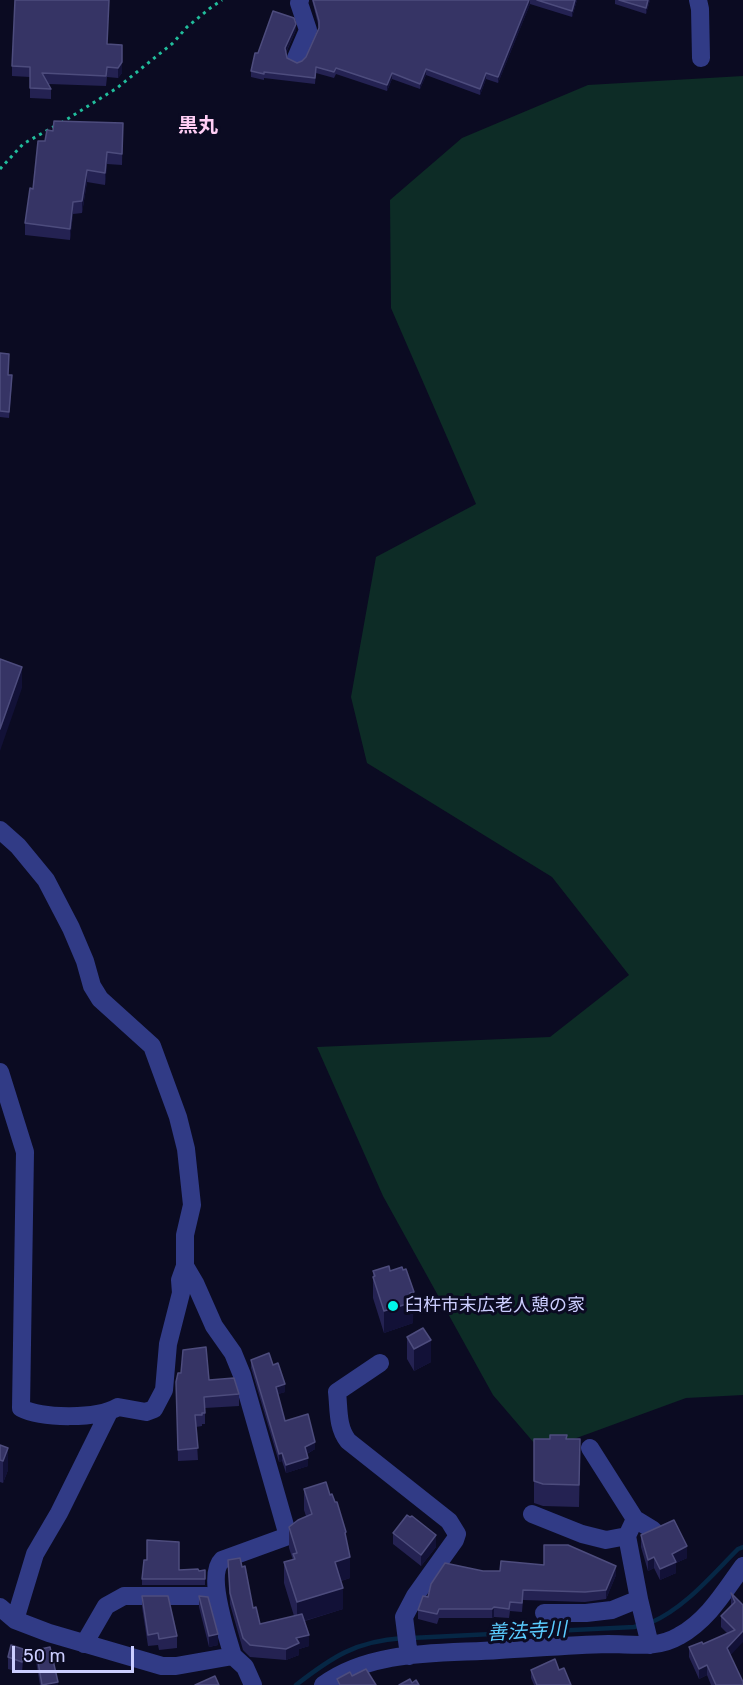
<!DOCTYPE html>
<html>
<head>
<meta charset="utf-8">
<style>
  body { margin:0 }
  #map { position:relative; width:743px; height:1685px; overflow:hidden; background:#0b0b22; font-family:Rubik,sans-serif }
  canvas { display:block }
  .scale { position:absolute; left:12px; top:1646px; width:122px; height:27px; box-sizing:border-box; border:3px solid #ccceff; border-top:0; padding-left:8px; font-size:18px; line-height:21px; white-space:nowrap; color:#ccceff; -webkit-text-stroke:4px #0b0b22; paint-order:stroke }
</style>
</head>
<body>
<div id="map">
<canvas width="743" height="1685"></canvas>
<div class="scale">50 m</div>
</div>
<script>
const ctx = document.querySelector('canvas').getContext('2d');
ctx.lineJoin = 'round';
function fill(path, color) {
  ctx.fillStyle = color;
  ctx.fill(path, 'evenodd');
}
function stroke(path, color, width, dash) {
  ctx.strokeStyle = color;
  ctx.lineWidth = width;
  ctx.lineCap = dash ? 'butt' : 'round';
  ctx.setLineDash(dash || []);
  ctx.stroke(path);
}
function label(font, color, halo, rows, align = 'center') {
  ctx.font = font + ' Rubik,"Noto Sans JP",sans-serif';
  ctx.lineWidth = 6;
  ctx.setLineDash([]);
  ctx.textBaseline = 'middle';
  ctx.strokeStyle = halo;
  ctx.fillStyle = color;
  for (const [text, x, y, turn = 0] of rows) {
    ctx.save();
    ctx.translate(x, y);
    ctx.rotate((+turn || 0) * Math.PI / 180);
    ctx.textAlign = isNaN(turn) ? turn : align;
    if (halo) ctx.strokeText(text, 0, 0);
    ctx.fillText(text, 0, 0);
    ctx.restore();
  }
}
fill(new Path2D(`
  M743 76V1395L686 1398 541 1451 493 1395 383 1196 317 1047 550 1037 629 975 552 877 367 763 351 697 376 557 476 504 391 308 390 200 462 138 588 85Z`), '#0d2c26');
stroke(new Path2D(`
  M650 1623C685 1608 712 1575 738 1549L743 1547
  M411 1638 634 1627 642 1625
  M296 1685C332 1657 356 1641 403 1638`), '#062745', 4.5);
stroke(new Path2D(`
  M61 123 117 88 173 43 187 27 209 9 222 0
  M0 169 23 144 55 126`), '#21bd9c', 3, [3, 4.5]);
stroke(new Path2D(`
  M698 0 700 9 701 58
  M296 58 308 30 299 3 300 0
  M0 830 18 846 46 880 71 928 85 961 92 986 100 999 152 1046 178 1117 186 1149 192 1205 185 1235V1266L180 1280 181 1293 168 1344 164 1390 154 1409 146 1412 118 1407C98 1419 42 1419 21 1408L25 1152 0 1072
  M185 1266 195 1283 214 1326 233 1353 242 1375 288 1536 222 1560C206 1575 227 1636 233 1656
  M380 1363 337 1392C339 1409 337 1427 348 1441L449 1521 457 1534 455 1540 415 1596 404 1617 409 1656
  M590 1448 635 1519 653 1530
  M532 1514 582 1534 606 1540 627 1536
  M635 1519 627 1536 639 1599 650 1645
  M0 1607 15 1620 49 1633 162 1666H176L233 1656 245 1667 253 1685
  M544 1613H586L612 1610 639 1599
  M15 1620 35 1554 59 1513 109 1412
  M84 1644 106 1606 124 1596H205L217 1598
  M323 1685C372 1649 441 1654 499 1650 535 1648 572 1645 608 1644 633 1644 657 1649 679 1636 708 1620 724 1592 743 1566`), '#313b86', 18);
fill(new Path2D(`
  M312 0H577L572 17 530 4 498 83 486 79 480 95 426 75 420 89 392 79 387 91 336 74 334 78 316 73 315 84 264 78V80L251 77V71L258 53 296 30 286 53 287 58 297 63 302 61 306 57 319 28Z
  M615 0H650L646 14 615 4Z
  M108 44 122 55V73L118 78 107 77 106 86 49 84 51 89V99L30 98V77L12 76V66Z
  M123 123 122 165 107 164 105 185 87 182 82 213 73 214 70 240 25 235V223L33 189 45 141 53 131Z
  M0 353 8 375 12 381 9 418 0 417Z
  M373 1271H390L414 1314H413V1323L384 1333 373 1298Z
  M407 1337 431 1362 414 1371 407 1359Z
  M251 1360 273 1365 285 1392 278 1394 285 1421 315 1449 307 1454 308 1466 286 1473 282 1461 279 1462 251 1368Z
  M209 1380 239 1394V1406L205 1408V1424H202V1426L196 1427 198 1460 178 1461 176 1382Z
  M534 1439H567L580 1461 579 1507 543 1506 534 1503Z
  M0 1445 8 1470 3 1483 0 1482Z
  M304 1489 346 1540 350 1578 341 1581 343 1609 305 1621 309 1646 299 1649V1655L286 1660 250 1657 243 1650 230 1604 228 1560 253 1608 260 1624 294 1616 284 1583V1562L293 1560 289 1548V1527L306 1516 304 1510Z
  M393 1533 436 1547 421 1566 393 1544Z
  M641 1535 687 1558 676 1563V1573L660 1580 654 1568 648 1571 641 1547Z
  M179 1570 199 1571 205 1570V1585H142V1579Z
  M483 1571 616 1575 606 1599 585 1602 523 1600 522 1612 510 1611 509 1618 494 1617 492 1618H439L437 1624 418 1619V1610L428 1597Z
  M731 1593 743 1605 730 1655 743 1685H711L707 1675 699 1679 689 1657V1647L703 1644 728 1634 721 1627V1616L731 1605Z
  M142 1596 177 1636V1648L159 1650 158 1645 148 1646 142 1607Z
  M199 1596 218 1645 209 1647 199 1607Z
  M36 1650 58 1685H40L36 1661Z
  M8 1657 23 1660 22 1673 8 1669Z
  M531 1670H559L571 1685H534L531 1678Z`), '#242252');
fill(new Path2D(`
  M529 0H530V4L498 83V77Z
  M575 0H577L572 17V11Z
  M648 0H650L646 14V8Z
  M296 24V30L285 54V48Z
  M122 45V73L118 78V68Z
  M426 69V75L420 89V84Z
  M392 73V79L387 91V85Z
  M486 73V79L480 95V89Z
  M107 152V164L105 185V173Z
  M87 170V182L82 213V201Z
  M73 202V214L70 240V229Z
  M22 667V688L0 751V729Z
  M414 1292 413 1323 384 1333V1311L410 1293Z
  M431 1340V1362L414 1371V1349Z
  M285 1384V1392L276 1395V1387Z
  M315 1442V1449L305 1455V1447Z
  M8 1448V1470L3 1483V1461Z
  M282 1453V1461L279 1462V1454Z
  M308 1458V1466L286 1473V1465Z
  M436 1535V1547L421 1566V1555Z
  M687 1546V1558L676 1563V1573L660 1580V1569L672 1554Z
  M350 1557V1578L335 1583V1562Z
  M654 1557V1568L648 1571V1560Z
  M616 1566V1575L606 1599V1590Z
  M343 1588V1609L297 1623V1602Z
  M494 1607V1617L492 1618V1609Z
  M743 1631V1642L727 1659V1648Z
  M218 1634V1645L209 1647V1636Z
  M309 1635V1646L299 1649V1655L286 1660V1649L296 1638Z
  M707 1665V1675L699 1679V1669Z
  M58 1682V1685H42Z`), '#121137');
const building = new Path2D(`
  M15 0H109L107 44 122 45V62L118 68 107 67 106 76 42 73 51 89 30 88V67L12 66Z
  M313 0H529L498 77 486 73 480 89 426 69 420 84 392 73 387 85 336 68 334 72 316 67 315 78 264 72V74L251 71 255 53H258L273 11 294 18 296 24 285 48 287 58 297 63 302 61 306 57 319 28V21Z
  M537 0H575L572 11Z
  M619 0H648L646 8Z
  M54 121 123 123 122 154 107 152 105 173 87 170 82 201 73 202 70 229 25 223 30 188 33 189 38 141H45L47 130 53 131Z
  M0 353 9 354 8 375H12L9 412 0 411Z
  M0 659 22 667 0 729Z
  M389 1266 390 1271 402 1267 403 1270 406 1269 414 1292 410 1293 413 1302 384 1311 373 1277 375 1276 373 1271Z
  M423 1328 431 1340 414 1349 407 1337Z
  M206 1347 209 1380 234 1378 239 1394 204 1397 205 1413H202V1415H195L198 1448 178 1450 176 1382 178 1373H181L183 1350Z
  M269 1353 273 1365 278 1363 285 1384 276 1387 285 1421 308 1414 315 1442 305 1447 308 1458 286 1465 282 1453 279 1454 251 1360Z
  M550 1435H567L566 1439H580L579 1485 543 1484 534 1481V1439H550Z
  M0 1445 8 1448 3 1461 0 1460Z
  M326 1482 330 1495 332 1494 335 1502H337L346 1532 345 1533 350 1557 335 1562 343 1588 297 1602 284 1562 295 1559 293 1554 297 1553 289 1527 298 1520 312 1514 304 1489Z
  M407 1515 410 1517 412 1516 436 1535 421 1555 393 1533Z
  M674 1520 687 1546 672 1554 676 1562 660 1569 654 1557 648 1560 641 1535Z
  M147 1540 179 1542V1570L198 1569 199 1571 205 1570V1579H142L144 1560H147Z
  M544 1545H568L616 1566 606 1590 585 1592 523 1590 522 1603 510 1602 509 1609 494 1607 492 1609H439L437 1614 418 1610 423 1596 428 1597 431 1584 445 1563 483 1571H500L501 1561 544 1565Z
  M240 1558 242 1567 245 1566 253 1608 256 1607 260 1624 302 1614 309 1635 296 1638 299 1643 286 1649 250 1645 243 1638 230 1593 228 1560Z
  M731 1593 743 1605V1631L727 1648 743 1682V1685H716L707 1665 699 1669 689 1647 702 1642 703 1644 735 1630 721 1616 735 1602Z
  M142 1596H168L177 1636 159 1639 158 1633 148 1635Z
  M199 1596 208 1597 218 1634 209 1636Z
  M11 1645 23 1649 22 1662 8 1657Z
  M50 1647 58 1682 42 1685 36 1650Z
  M555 1659 559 1670 564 1668 571 1685H537L531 1670Z
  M366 1669 376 1685H340L337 1679 350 1672 352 1676Z
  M215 1676 219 1685H195Z
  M410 1679 412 1683 416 1680 419 1685H399Z`);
fill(building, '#363465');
stroke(building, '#4d4c7d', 1.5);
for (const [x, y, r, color] of [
  [393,1306,6,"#00f7e9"]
]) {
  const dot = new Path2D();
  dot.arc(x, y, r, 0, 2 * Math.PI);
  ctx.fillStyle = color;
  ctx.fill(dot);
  stroke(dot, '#0b0b22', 2);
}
label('18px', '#ccceff', '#0b0b22', [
  ["臼杵市末広老人憩の家",405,1306]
], 'left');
label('bold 20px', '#ffcef5', '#0b0b22', [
  ["黒丸",198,126]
]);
label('italic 20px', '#5accff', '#0b0b22', [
  ["善法寺川",527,1632,-3]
]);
</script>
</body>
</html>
